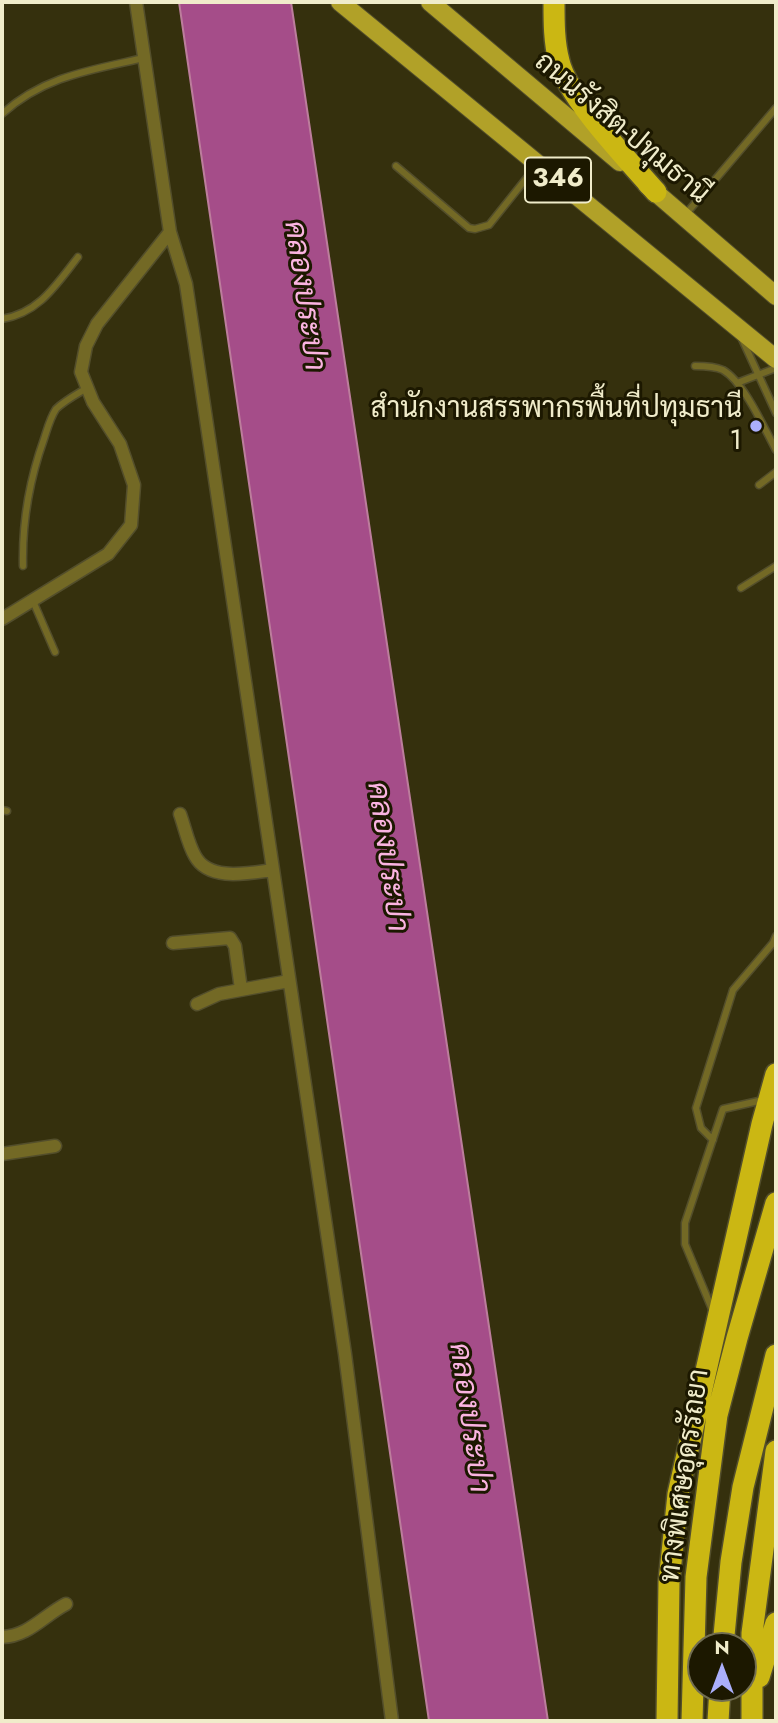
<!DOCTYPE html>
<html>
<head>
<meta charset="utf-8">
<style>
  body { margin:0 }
  #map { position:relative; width:778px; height:1723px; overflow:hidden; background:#35300d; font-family:Jost,sans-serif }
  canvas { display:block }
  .frame { position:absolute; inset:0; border:4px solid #f0ecca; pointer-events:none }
  .north { position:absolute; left:687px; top:1632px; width:70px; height:70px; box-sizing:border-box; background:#1c1800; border:2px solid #716d51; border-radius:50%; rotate:0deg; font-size:19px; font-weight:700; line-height:28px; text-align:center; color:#f0ecca }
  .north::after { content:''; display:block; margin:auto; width:24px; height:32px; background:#abaffb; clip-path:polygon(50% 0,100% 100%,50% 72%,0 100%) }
</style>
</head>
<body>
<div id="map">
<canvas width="778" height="1723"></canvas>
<div class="frame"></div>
<div class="north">N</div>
</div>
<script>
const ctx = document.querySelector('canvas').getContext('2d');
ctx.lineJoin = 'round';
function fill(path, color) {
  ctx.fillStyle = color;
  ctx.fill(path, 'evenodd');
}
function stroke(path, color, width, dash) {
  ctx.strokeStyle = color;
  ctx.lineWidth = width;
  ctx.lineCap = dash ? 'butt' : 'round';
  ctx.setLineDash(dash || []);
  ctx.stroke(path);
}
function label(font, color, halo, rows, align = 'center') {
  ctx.font = font + ' Jost,Sarabun,sans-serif';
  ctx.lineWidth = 6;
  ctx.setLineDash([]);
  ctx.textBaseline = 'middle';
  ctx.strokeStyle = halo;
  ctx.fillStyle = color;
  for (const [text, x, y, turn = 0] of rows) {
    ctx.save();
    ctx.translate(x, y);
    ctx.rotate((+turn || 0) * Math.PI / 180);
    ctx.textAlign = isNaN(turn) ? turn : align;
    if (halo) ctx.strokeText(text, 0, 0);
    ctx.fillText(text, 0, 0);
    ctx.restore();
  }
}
const water = new Path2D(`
  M179 2H291L548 1721H429Z`);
fill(water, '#a54d89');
stroke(water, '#bc7d9c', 2);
const service = new Path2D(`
  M2 114C44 76 91 70 144 58
  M396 166 469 228 475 229 489 225 537 165
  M685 215 776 108
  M2 319C39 313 56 285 78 257
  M742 339 776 413
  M695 366C704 366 714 366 723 370 744 382 764 428 776 450
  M737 383 776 368
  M759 485 776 472
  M23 566C22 522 29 481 44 439 47 430 50 418 56 409 64 401 77 394 87 388
  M741 588 776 566
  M33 601 55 652
  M2 810 7 811
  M713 1140 701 1128 696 1108 733 990 773 943 776 936
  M712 1309 685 1244V1223L723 1109 763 1100`);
const minor = new Path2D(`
  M170 232 186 284 345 1354 392 1721
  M2 619 108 554 131 525 134 485 120 444 93 402 81 372 86 346 97 324 170 232 136 2
  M180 814C185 828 188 844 195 856 209 882 249 873 273 870
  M173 943 230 938 235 946 241 989
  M197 1004 219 994 289 981
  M2 1154 55 1146
  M2 1637C29 1636 43 1616 66 1604`);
const primary = new Path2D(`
  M340 2 776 359
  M430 2 620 162
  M647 185 776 296`);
const motorway = new Path2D(`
  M554 2C554 22 554 42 559 61 567 97 630 162 656 192
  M723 1646 731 1562 743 1487 776 1355
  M759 1677 776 1623
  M667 1721 669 1582 678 1494 762 1124 776 1074
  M692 1721 696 1577 717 1415 737 1338 776 1203
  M718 1721 720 1688
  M752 1721V1633L776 1451`);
stroke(service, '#534e2b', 9);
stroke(minor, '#534e2b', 15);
stroke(primary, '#534e2b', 20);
stroke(motorway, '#534e2b', 24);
stroke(service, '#736925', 6);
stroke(minor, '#736925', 12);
stroke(primary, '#b1a128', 18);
stroke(motorway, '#cbb713', 21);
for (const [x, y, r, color] of [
  [756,426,7,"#abaffb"]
]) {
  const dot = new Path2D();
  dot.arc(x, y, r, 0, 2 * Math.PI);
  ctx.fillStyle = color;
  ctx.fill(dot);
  stroke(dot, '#1c1800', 2.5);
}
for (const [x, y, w] of [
  [558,180,66]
]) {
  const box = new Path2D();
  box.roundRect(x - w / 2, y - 22.5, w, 45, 5);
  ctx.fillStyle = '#1c1800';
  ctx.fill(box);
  stroke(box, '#f0ecca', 2);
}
label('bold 26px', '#f0ecca', null, [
  ["346",558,180]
]);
label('28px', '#f0ecca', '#1c1800', [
  ["ถนนรังสิต-ปทุมธานี",621,129,40],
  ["ทางพิเศษอุดรรัถยา",686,1476,-82]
]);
label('28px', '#f0ecca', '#1c1800', [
  ["สำนักงานสรรพากรพื้นที่ปทุมธานี",742,410],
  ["1",742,442]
], 'right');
label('italic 30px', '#fbb4e1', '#1c1800', [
  ["คลองประปา",303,296,82],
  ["คลองประปา",386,857,82],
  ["คลองประปา",468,1418,82]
]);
</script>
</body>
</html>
